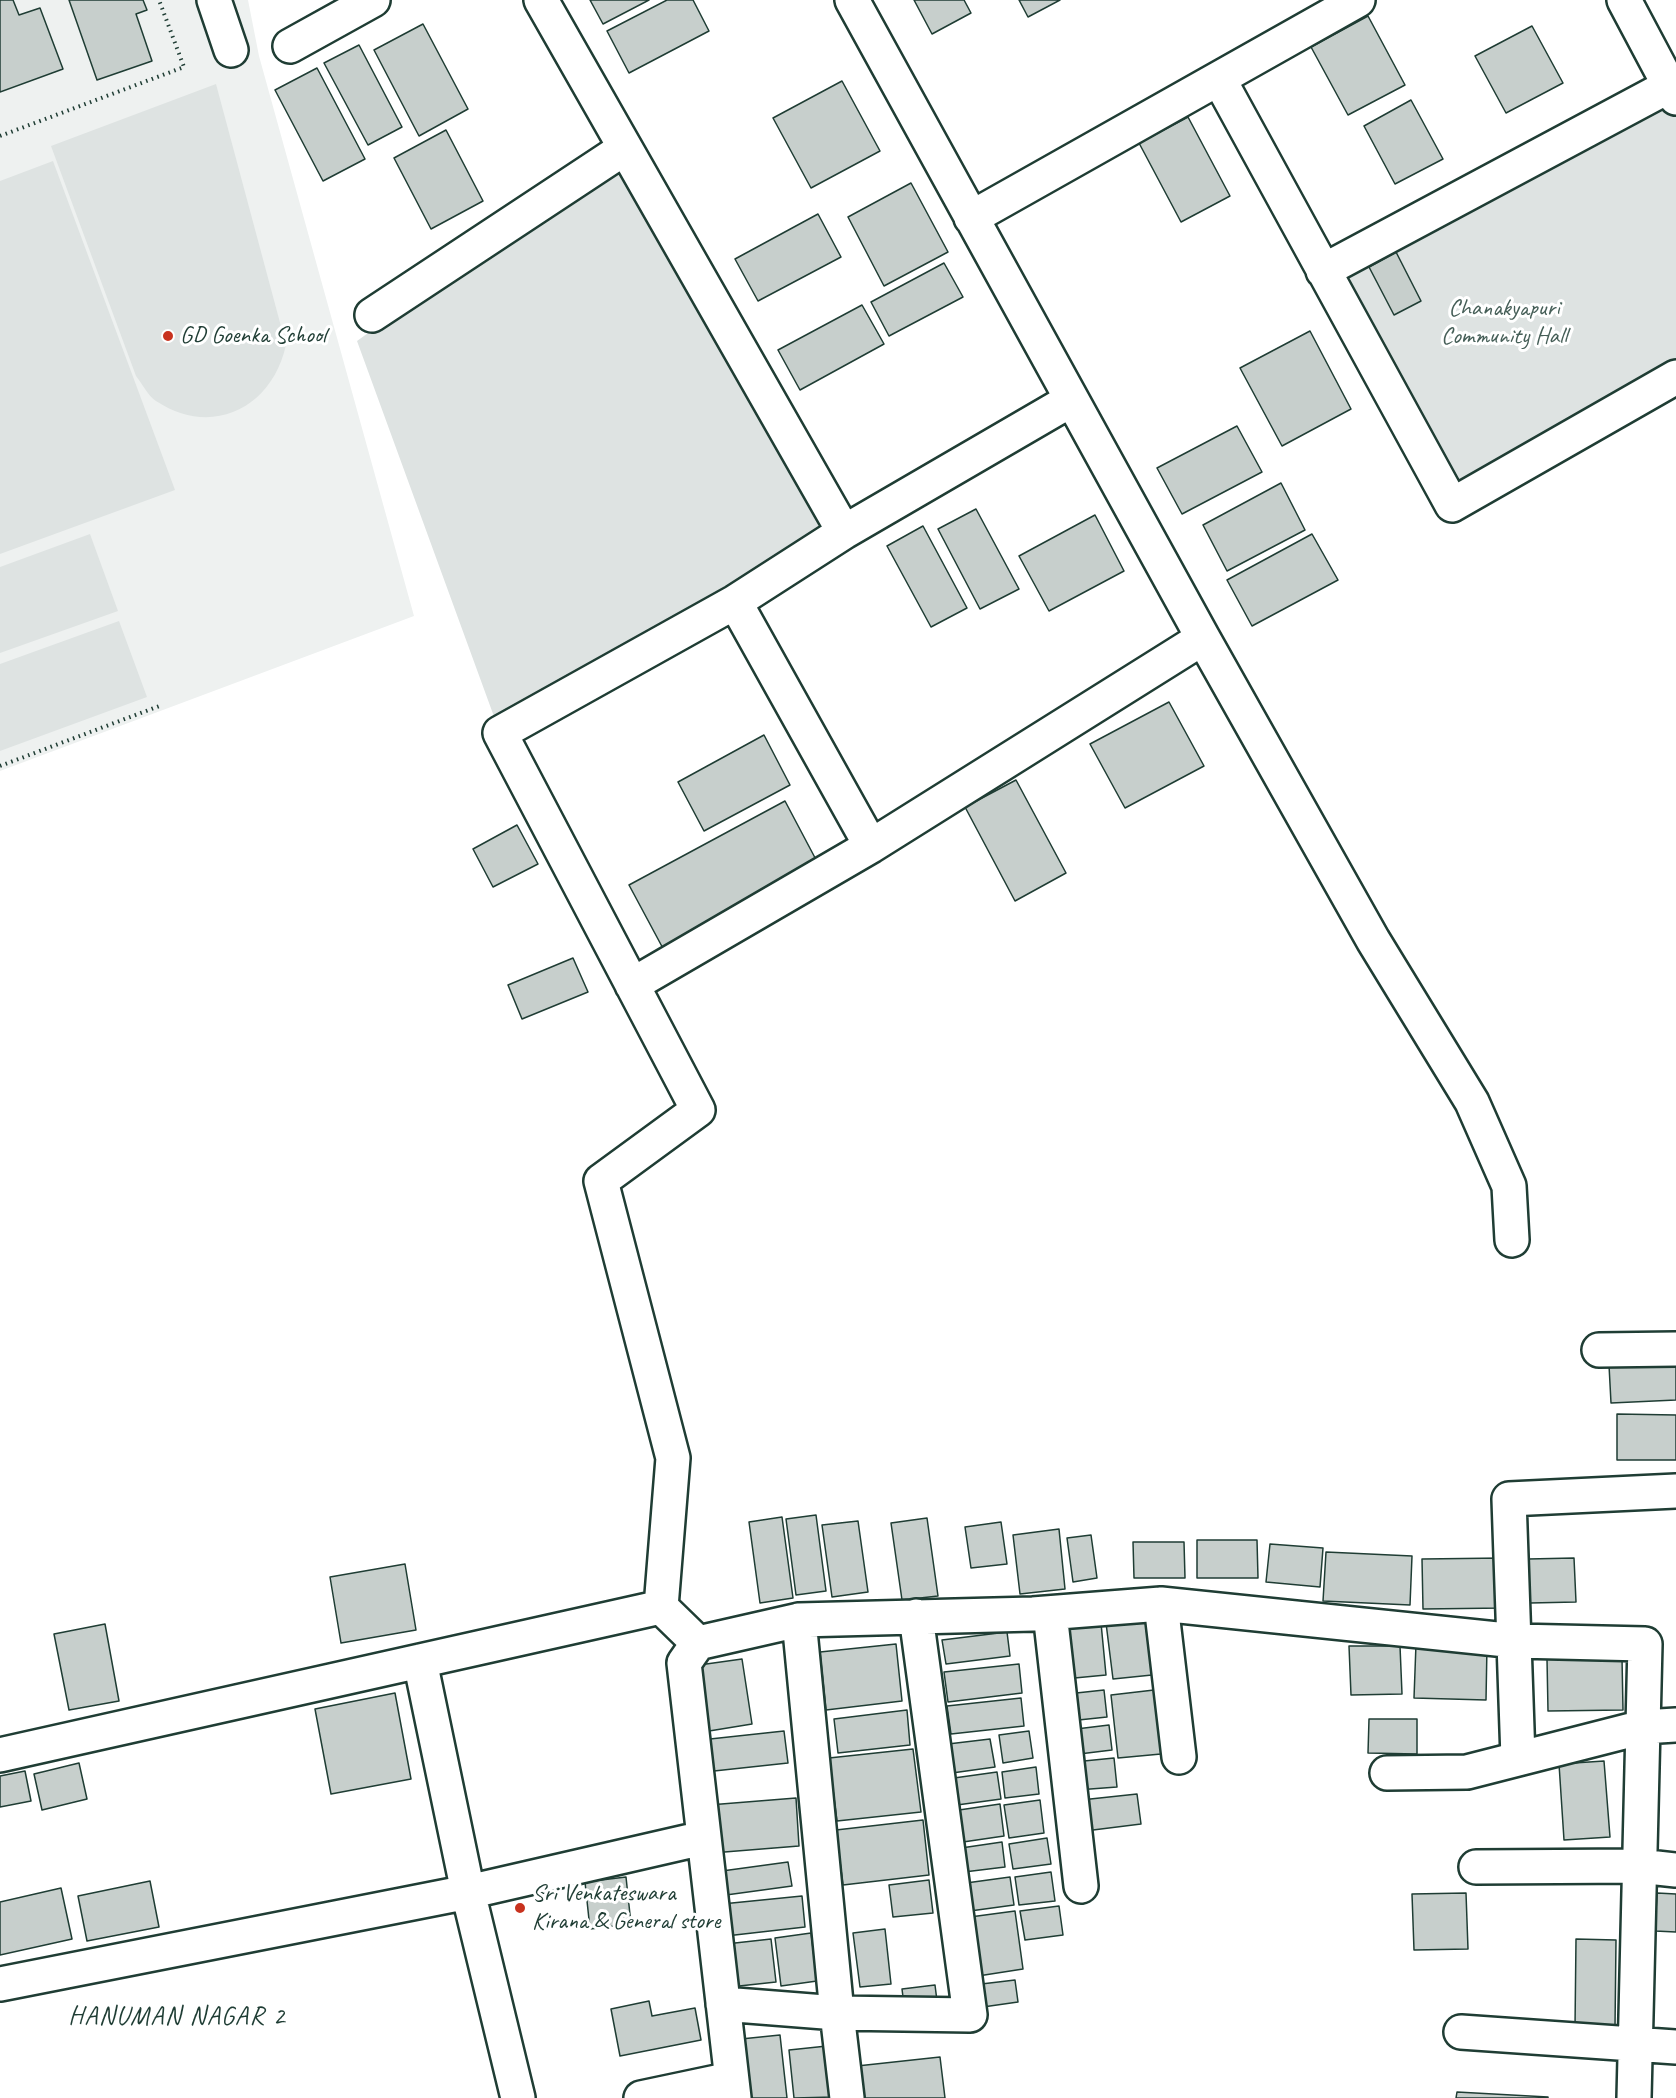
<!DOCTYPE html>
<html>
<head>
<meta charset="utf-8">
<style>
  body { margin:0 }
  canvas { display:block; background:#fff }
</style>
</head>
<body>
<canvas width="1676" height="2098"></canvas>
<script>
const ctx = document.querySelector('canvas').getContext('2d');
ctx.lineJoin = 'round';
function fill(path, color) {
  ctx.fillStyle = color;
  ctx.fill(path, 'evenodd');
}
function stroke(path, color, width, dash) {
  ctx.strokeStyle = color;
  ctx.lineWidth = width;
  ctx.lineCap = dash ? 'butt' : 'round';
  ctx.setLineDash(dash || []);
  ctx.stroke(path);
}
function label(font, color, halo, rows, align = 'center') {
  ctx.font = font + ' Caveat,sans-serif';
  ctx.lineWidth = 6;
  ctx.setLineDash([]);
  ctx.textBaseline = 'middle';
  ctx.strokeStyle = halo;
  ctx.fillStyle = color;
  for (const [text, x, y, turn = 0] of rows) {
    ctx.save();
    ctx.translate(x, y);
    ctx.rotate((+turn || 0) * Math.PI / 180);
    ctx.textAlign = isNaN(turn) ? turn : align;
    if (halo) ctx.strokeText(text, 0, 0);
    ctx.fillText(text, 0, 0);
    ctx.restore();
  }
}
fill(new Path2D(`
  M0 0H248L259 56 414 616 0 771Z`), '#eef1f0');
fill(new Path2D(`
  M216 84 286 345C272 408 212 438 156 401 148 396 142 383 136 376L51 146Z
  M1676 98V377L1452 505 1323 271Z
  M625 148 844 532 500 733 357 341Z
  M53 161 175 490 0 554V181Z
  M90 534 118 611 0 653V567Z
  M119 621 147 697 0 751V664Z`), '#dee3e2');
const building = new Path2D(`
  M0 0H13L19 15 40 8 63 69 0 92Z
  M69 0H143L147 10 136 14 152 61 97 80Z
  M590 0H649L603 24Z
  M667 0H693L709 31 629 73 607 31Z
  M914 0H964L971 13 932 34Z
  M1019 0H1060L1028 17Z
  M1368 16 1405 85 1348 115 1311 47Z
  M423 24 468 109 419 136 374 50Z
  M1532 26 1563 83 1506 113 1475 56Z
  M359 45 402 127 368 145 324 63Z
  M317 68 365 159 323 181 275 90Z
  M842 81 880 151 811 188 773 118Z
  M1411 100 1443 159 1395 184 1364 126Z
  M1188 117 1230 196 1181 222 1139 143Z
  M446 130 483 201 431 229 394 158Z
  M911 183 948 252 884 286 848 217Z
  M818 214 841 257 758 301 735 259Z
  M1396 252 1421 301 1394 315 1369 267Z
  M944 263 963 297 889 336 871 302Z
  M862 305 884 344 800 390 778 350Z
  M1310 331 1351 409 1282 446 1240 368Z
  M1237 426 1262 472 1182 514 1157 468Z
  M1281 483 1305 530 1227 571 1203 525Z
  M976 509 1019 589 980 609 938 529Z
  M1095 515 1124 571 1049 611 1019 556Z
  M923 526 967 608 931 627 887 546Z
  M1312 534 1338 580 1252 626 1227 580Z
  M1169 702 1204 766 1125 808 1090 744Z
  M764 735 790 785 704 831 678 782Z
  M1016 780 1066 873 1015 901 965 807Z
  M785 801 822 871 666 954 629 885Z
  M517 825 538 864 493 887 473 849Z
  M573 958 588 992 522 1019 508 985Z
  M1676 1362V1400L1611 1403 1609 1365Z
  M1617 1414 1676 1415V1460H1617Z
  M816 1515 826 1591 796 1595 786 1519Z
  M782 1517 793 1598 760 1603 749 1522Z
  M927 1518 938 1596 902 1600 891 1523Z
  M858 1521 868 1592 832 1597 822 1525Z
  M1001 1522 1007 1564 971 1568 965 1527Z
  M1059 1529 1065 1589 1020 1594 1013 1535Z
  M1091 1535 1097 1578 1073 1582 1067 1538Z
  M1197 1540H1257L1258 1578H1197Z
  M1133 1542H1184L1185 1578H1134Z
  M1270 1544 1323 1548 1320 1587 1266 1582Z
  M1326 1552 1412 1556 1410 1605 1323 1601Z
  M1503 1558 1504 1608 1423 1609 1422 1559Z
  M1574 1558 1576 1602 1530 1603 1528 1559Z
  M405 1564 416 1630 341 1643 330 1577Z
  M1145 1619 1152 1675 1113 1679 1106 1623Z
  M1101 1623 1106 1675 1064 1679 1058 1628Z
  M105 1624 119 1701 69 1710 54 1634Z
  M1007 1632 1010 1656 946 1664 942 1640Z
  M896 1644 902 1701 826 1710 820 1652Z
  M1416 1644 1487 1646 1486 1700 1414 1698Z
  M1349 1646H1400L1402 1694 1351 1695Z
  M1622 1658 1623 1710 1548 1711 1547 1659Z
  M742 1659 752 1724 703 1732 692 1666Z
  M1019 1664 1022 1693 948 1702 944 1672Z
  M1104 1690 1107 1717 1069 1721 1067 1694Z
  M1154 1690 1161 1754 1118 1758 1111 1695Z
  M395 1693 411 1779 331 1794 315 1709Z
  M1021 1698 1024 1726 951 1734 947 1706Z
  M907 1710 910 1745 838 1753 834 1719Z
  M1369 1719H1417V1754L1368 1753Z
  M1109 1725 1112 1750 1071 1755 1068 1730Z
  M784 1731 788 1763 714 1771 710 1739Z
  M1029 1731 1033 1758 1003 1763 999 1735Z
  M990 1739 995 1767 952 1773 948 1744Z
  M913 1749 921 1812 837 1821 829 1758Z
  M1114 1758 1117 1787 1077 1790 1074 1762Z
  M1604 1761 1610 1837 1564 1840 1559 1764Z
  M79 1763 87 1799 42 1810 34 1774Z
  M1036 1767 1039 1794 1005 1798 1002 1772Z
  M25 1771 31 1801 0 1807V1776Z
  M997 1772 1001 1799 957 1805 954 1778Z
  M1137 1794 1141 1824 1085 1831 1081 1800Z
  M796 1798 799 1846 712 1853 709 1805Z
  M1040 1800 1044 1833 1009 1838 1004 1805Z
  M1000 1804 1004 1836 963 1842 959 1810Z
  M923 1820 929 1875 843 1885 836 1830Z
  M1047 1838 1051 1864 1013 1869 1009 1844Z
  M1002 1842 1005 1867 964 1872 961 1848Z
  M788 1862 792 1886 726 1895 722 1871Z
  M1051 1872 1055 1901 1019 1905 1015 1877Z
  M626 1877 631 1924 590 1929 585 1882Z
  M1010 1877 1014 1905 970 1911 966 1883Z
  M929 1880 933 1913 893 1917 889 1885Z
  M150 1881 159 1927 87 1941 78 1896Z
  M61 1888 72 1939 0 1955V1902Z
  M1466 1893 1468 1949 1414 1950 1412 1894Z
  M1657 1893 1676 1894V1932L1655 1931Z
  M802 1896 805 1927 726 1936 722 1904Z
  M1059 1906 1063 1935 1025 1940 1020 1911Z
  M1015 1911 1023 1969 978 1976 970 1917Z
  M885 1929 891 1984 860 1987 853 1933Z
  M811 1933 817 1981 781 1986 775 1938Z
  M771 1939 776 1982 730 1987 726 1944Z
  M1576 1939 1616 1940 1615 2027H1575Z
  M1015 1980 1018 2002 976 2008 973 1985Z
  M935 1985 938 2009 905 2013 902 1989Z
  M649 2001 652 2016 695 2008 701 2040 620 2056 611 2009Z
  M780 2035 787 2098H748L741 2039Z
  M827 2046 834 2097 794 2098 789 2050Z
  M940 2057 945 2098H861L857 2066Z
  M1457 2092 1548 2097V2098H1456Z`);
fill(building, '#c7cfcc');
stroke(building, '#1f3d34', 1.5);
const minor = new Path2D(`
  M214 0 231 50
  M541 0 844 532
  M852 0 1203 638 1373 940 1472 1102 1509 1186 1512 1240
  M1624 0 1676 98
  M290 46 373 0
  M1219 79 1452 505 1676 377
  M971 218 1358 0
  M1323 271 1669 86
  M372 315 625 148
  M735 602 871 846 1203 638
  M632 985 871 846
  M1599 1350 1676 1349
  M1161 1604 1179 1757
  M661 1607 673 1458 601 1181 698 1110 500 733 735 602 844 532 1071 400
  M1050 1613 1081 1886
  M799 1620 837 2013 847 2098
  M420 1661 468 1892 518 2098
  M0 1755 661 1607 698 1643
  M1518 1758 1509 1499 1676 1491
  M1387 1773 1467 1772 1643 1727 1676 1725
  M1476 1867 1639 1866 1676 1870
  M0 1984 468 1892 703 1838
  M723 2004 837 2013 970 2015 916 1616
  M1461 2032 1676 2047
  M641 2098 731 2079
  M734 2098 684 1663 698 1643 799 1620 1033 1614 1161 1604 1516 1641 1645 1644 1634 2098`);
stroke(minor, '#1f3d34', 38);
stroke(new Path2D(`
  M0 136 184 67 159 0
  M0 766 162 705`), '#1f3d34', 4, [1.5, 4.5]);
stroke(minor, '#fff', 33);
for (const [x, y, r, color] of [
  [168,336,6,"#c8321e"],
  [520,1908,6,"#c8321e"]
]) {
  const dot = new Path2D();
  dot.arc(x, y, r, 0, 2 * Math.PI);
  ctx.fillStyle = color;
  ctx.fill(dot);
  stroke(dot, '#fff', 2);
}
label('24px', '#455e57', '#fff', [
  ["Chanakyapuri",1504,309],
  ["Community Hall",1504,337]
]);
label('24px', '#1f3d34', '#fff', [
  ["GD Goenka School",180,336],
  ["Sri Venkateswara",532,1894],
  ["Kirana & General store",532,1922]
], 'left');
ctx.letterSpacing = '1.5px';
label('26px', '#1f3d34', '#fff', [
  ["HANUMAN NAGAR 2",177,2017]
]);
ctx.letterSpacing = '0px';
</script>
</body>
</html>
